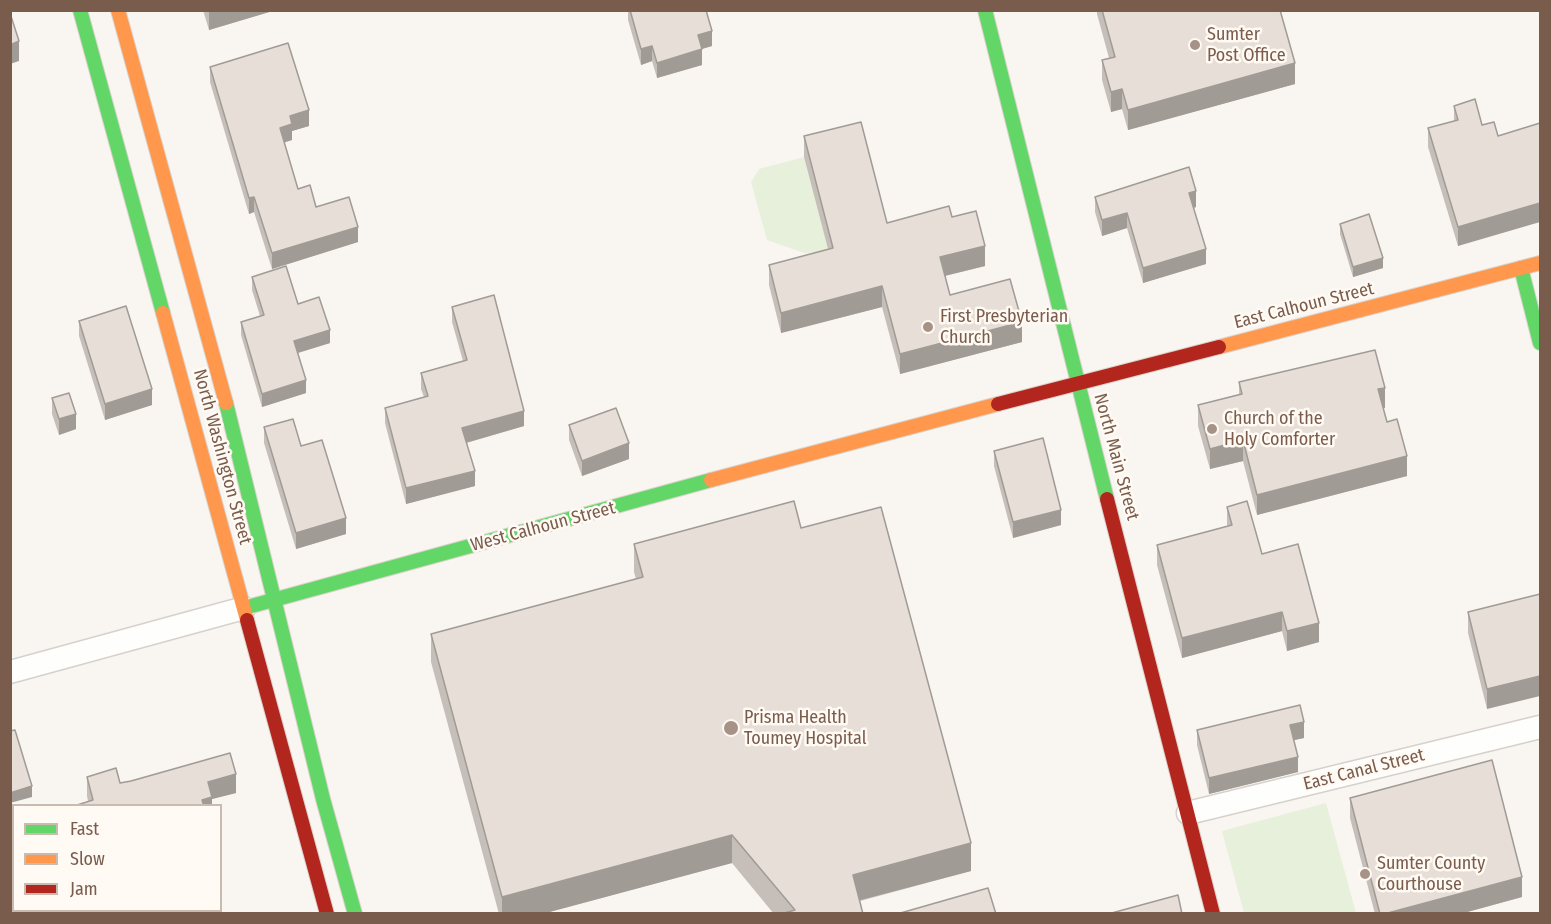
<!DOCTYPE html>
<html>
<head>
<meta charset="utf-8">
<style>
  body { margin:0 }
  #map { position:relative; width:1551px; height:924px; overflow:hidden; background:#f9f5f0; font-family:"Fira Sans Condensed",sans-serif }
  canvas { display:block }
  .frame { position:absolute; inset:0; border:12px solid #7a5c4d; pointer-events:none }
  .legend { position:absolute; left:12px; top:804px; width:210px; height:108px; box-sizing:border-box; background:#fffaf3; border:2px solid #cabbb1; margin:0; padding:8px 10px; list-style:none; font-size:18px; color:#7a5c4d }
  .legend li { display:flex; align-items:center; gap:12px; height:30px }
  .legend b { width:30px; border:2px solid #cabbb1 }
</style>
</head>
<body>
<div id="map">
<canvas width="1551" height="924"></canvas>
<div class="frame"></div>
<ul class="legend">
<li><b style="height:8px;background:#63d668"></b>Fast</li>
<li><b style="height:8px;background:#ff974d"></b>Slow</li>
<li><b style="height:8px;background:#b3261e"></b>Jam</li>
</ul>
</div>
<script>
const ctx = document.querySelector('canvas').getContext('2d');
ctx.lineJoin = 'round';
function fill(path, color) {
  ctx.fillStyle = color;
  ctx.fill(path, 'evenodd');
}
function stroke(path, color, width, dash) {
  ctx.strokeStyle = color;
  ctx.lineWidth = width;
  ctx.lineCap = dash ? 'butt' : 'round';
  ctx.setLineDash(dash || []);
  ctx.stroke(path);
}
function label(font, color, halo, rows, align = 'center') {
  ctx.font = font + ' "Fira Sans Condensed",sans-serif';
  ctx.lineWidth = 5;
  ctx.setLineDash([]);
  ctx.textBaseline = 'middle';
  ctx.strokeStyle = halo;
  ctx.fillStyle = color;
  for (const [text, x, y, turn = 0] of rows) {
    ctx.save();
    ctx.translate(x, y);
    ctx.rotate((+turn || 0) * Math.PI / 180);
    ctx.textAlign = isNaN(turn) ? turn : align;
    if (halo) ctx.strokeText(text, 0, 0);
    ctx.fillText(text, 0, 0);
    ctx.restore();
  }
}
fill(new Path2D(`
  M804 157 829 252 804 253 767 240 751 182 759 169Z
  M1326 803 1356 913H1244L1222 831Z`), '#e7f0db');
const street = new Path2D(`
  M10 672 244 608
  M1188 813 1540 727`);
const fast = new Path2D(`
  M80 10 163 313
  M985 10 1107 499
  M1521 268 1540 343
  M226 403 323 799 355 914
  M244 608 711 480`);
const slow = new Path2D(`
  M118 10 226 403
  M163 313 247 620
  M1219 347 1540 263
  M711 480 998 404`);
const jam = new Path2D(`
  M998 404 1219 347
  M1107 499 1213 914
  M247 620 327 914`);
stroke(street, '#d7d1cb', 25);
stroke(fast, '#d9d2cb', 16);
stroke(slow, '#d9d2cb', 16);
stroke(jam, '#d9d2cb', 16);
stroke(street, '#fefefd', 22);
stroke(fast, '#63d668', 14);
stroke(slow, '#ff974d', 14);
stroke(jam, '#b3261e', 14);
fill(new Path2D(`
  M203 10H276L209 30Z
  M628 10H706L712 46 702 49V65L657 78 652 61 641 65 628 20Z
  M1097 10H1280L1295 84 1128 130 1122 109 1111 112 1102 80V60L1109 58 1097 14Z
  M210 67 309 126 292 131V140L284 142 298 189 316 207 358 242 272 269 254 212 249 214 210 82Z
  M1475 99 1458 246 1428 147V128L1454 121V106Z
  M804 136 887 223 952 217 985 266 945 276 950 295 1022 342 900 374 882 307 781 333 769 285V265L828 249 804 157Z
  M1095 197 1196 207 1194 208 1206 264 1143 283 1127 228 1102 236 1095 212Z
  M1340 224 1383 268 1353 277 1340 234Z
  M252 277 298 304 330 343 298 353 306 393 262 407 241 335V322L260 316 252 290Z
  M452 307 524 426 466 443 475 486 406 504 385 423V408L424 397 421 389V373L463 361 452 322Z
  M79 321 152 405 105 420 79 336Z
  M1239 382 1385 408H1383L1387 422 1407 476 1257 515 1243 461 1210 469 1198 426V405L1239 394Z
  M52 398 76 429 59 435 52 414Z
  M569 425 629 459 582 476 569 440Z
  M264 427 301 446 346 534 296 549 264 443Z
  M994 451 1061 525 1013 538 994 466Z
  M1227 507 1262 554 1319 642 1287 651 1282 631 1182 658 1157 565V545L1227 526Z
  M801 528 971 871 860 901 863 914H774L732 863 542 914H499L431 662V634L636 579 634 572V544Z
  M1540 594 1487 709 1468 633V612Z
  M1197 730 1304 738 1294 740 1298 772 1209 794 1197 745Z
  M87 777 120 783 236 793 212 799V806L88 801 87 796Z
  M1350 798 1522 897 1460 914H1375L1350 818Z`), '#c6bfb9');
fill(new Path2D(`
  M209 10H276L209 30Z
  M712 31V46L698 50V35Z
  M19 41V61L10 64V45Z
  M652 46V61L641 65V49Z
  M702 49V65L657 78V63Z
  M1295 63V84L1128 130V110Z
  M1122 89V109L1111 112V92Z
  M309 110V126L292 131V140L280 144V128L290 116Z
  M1196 191V207L1189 209V193Z
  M254 197V212L249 214V198Z
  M1540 203V222L1458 246V227Z
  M1127 213V228L1102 236V220Z
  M358 227V242L272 269V253Z
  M985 246V266L940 277V257Z
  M1206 249V264L1143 283V268Z
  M1383 258V268L1353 277V267Z
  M882 286V307L781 333V313Z
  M1022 322V342L900 374V354Z
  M330 330V343L294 354V341Z
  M306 380V393L262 407V394Z
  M1385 388V408L1378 410V389Z
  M152 389V405L105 420V404Z
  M524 411V426L462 444V428Z
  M76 414V429L59 435V419Z
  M1243 440V461L1210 469V449Z
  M629 443V459L582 476V461Z
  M1407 456V476L1257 515V495Z
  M475 471V486L406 504V488Z
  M1061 510V525L1013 538V522Z
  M346 518V534L296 549V533Z
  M1282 612V631L1182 658V638Z
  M1319 623V642L1287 651V631Z
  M1540 676V696L1487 709V689Z
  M1304 722V738L1290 741V725Z
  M1298 757V772L1209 794V778Z
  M236 774V793L212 799V806H202V800L208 782Z
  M32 786V797L10 803V793Z
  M732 835V863L542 914H502V897Z
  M971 843V871L853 902V875Z
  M10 854H14V872L10 873Z
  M1522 877V897L1460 914H1384Z`), '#a19b96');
const building = new Path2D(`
  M630 10H706L712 31 698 35 702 49 657 63 652 46 641 49Z
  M1102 10H1280L1295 63 1128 110 1122 89 1111 92 1102 60 1115 57Z
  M10 13 19 41 10 45Z
  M288 43 309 110 290 116 292 124 280 128 298 189 310 185 316 207 349 197 358 227 272 253 254 197 249 198 210 67Z
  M1475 99 1482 125 1494 122 1498 136 1540 123V203L1458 227 1428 128 1458 120 1454 106Z
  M861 122 887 223 949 206 952 217 976 211 985 246 940 257 950 295 1010 279 1022 322 900 354 882 286 781 313 769 265 833 248 804 136Z
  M1189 167 1196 191 1189 193 1206 249 1143 268 1127 213 1102 220 1095 197Z
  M1369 214 1383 258 1353 267 1340 224Z
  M286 266 298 304 319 297 330 330 294 341 306 380 262 394 241 322 264 315 252 277Z
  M494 295 524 411 462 428 475 471 406 488 385 408 428 396 421 373 467 360 452 307Z
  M126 306 152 389 105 404 79 321Z
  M1375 350 1385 388 1378 389 1387 422 1397 419 1407 456 1257 495 1243 440 1210 449 1198 405 1242 394 1239 382Z
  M69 393 76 414 59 419 52 398Z
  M616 408 629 443 582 461 569 425Z
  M293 419 301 446 322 440 346 518 296 533 264 427Z
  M1043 438 1061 510 1013 522 994 451Z
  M794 501 801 528 881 507 971 843 853 875 863 914H781L795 910 732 835 502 897 431 634 643 577 634 544Z
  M1247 501 1262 554 1298 544 1319 623 1287 631 1282 612 1182 638 1157 545 1232 525 1227 507Z
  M1540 594V676L1487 689 1468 612Z
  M1300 705 1304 722 1290 725 1298 757 1209 778 1197 730Z
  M15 730 32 786 10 793V731Z
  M230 753 236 774 208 782 212 797 202 800 204 806H74L93 800 87 777 116 768 120 783 131 781Z
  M1492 760 1522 877 1384 914H1380L1350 798Z
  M14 823V854H10V824Z
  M988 888 996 914H897Z
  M1178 895 1182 914H1108Z`);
fill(building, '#e6ded7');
stroke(building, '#a19b96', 1.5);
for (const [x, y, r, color] of [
  [1195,45,6,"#a69286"],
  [928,327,6,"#a69286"],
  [1212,429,6,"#a69286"],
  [731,728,8,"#a69286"],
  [1365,874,6,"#a69286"]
]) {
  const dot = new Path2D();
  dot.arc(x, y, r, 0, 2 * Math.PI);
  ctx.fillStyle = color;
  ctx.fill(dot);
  stroke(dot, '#fffaf3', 2);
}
label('18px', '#7a5c4d', '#fffaf3', [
  ["Sumter",1207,35],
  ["Post Office",1207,56],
  ["First Presbyterian",940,317],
  ["Church",940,338],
  ["Church of the",1224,419],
  ["Holy Comforter",1224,440],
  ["Prisma Health",744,718],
  ["Toumey Hospital",744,739],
  ["Sumter County",1377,864],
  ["Courthouse",1377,885]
], 'left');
label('18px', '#7a5c4d', '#fffaf3', [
  ["East Calhoun Street",1304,306,-14],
  ["North Washington Street",222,457,75],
  ["North Main Street",1116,457,75],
  ["West Calhoun Street",543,527,-15],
  ["East Canal Street",1364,770,-14]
]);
</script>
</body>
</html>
